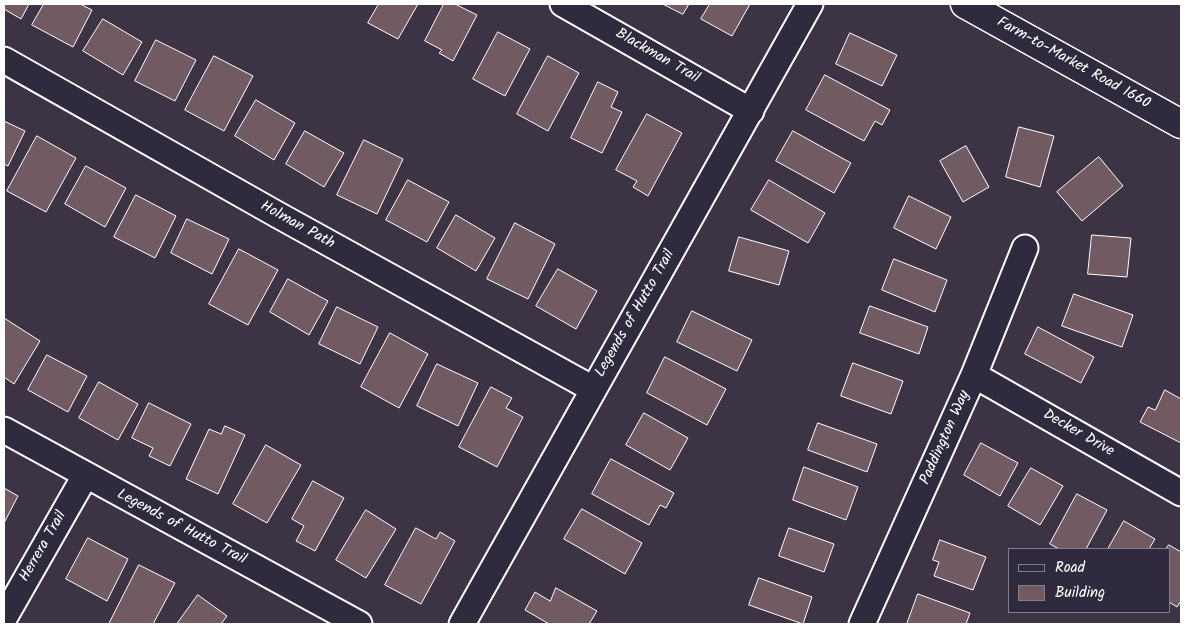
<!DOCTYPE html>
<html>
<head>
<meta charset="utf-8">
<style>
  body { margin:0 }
  #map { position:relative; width:1185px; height:628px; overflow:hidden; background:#3c3444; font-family:Kalam,sans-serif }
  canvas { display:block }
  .frame { position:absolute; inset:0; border:5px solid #fff; pointer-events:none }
  .legend { position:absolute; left:1008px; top:548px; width:162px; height:65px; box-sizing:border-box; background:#2f2a3d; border:1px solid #827f8b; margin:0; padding:6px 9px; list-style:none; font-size:15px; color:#fff }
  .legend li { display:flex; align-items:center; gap:10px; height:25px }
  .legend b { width:25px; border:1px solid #827f8b }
</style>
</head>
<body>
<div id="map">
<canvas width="1185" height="628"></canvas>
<div class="frame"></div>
<ul class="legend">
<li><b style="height:6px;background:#2f2a3d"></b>Road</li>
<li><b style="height:14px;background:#725a62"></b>Building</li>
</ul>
</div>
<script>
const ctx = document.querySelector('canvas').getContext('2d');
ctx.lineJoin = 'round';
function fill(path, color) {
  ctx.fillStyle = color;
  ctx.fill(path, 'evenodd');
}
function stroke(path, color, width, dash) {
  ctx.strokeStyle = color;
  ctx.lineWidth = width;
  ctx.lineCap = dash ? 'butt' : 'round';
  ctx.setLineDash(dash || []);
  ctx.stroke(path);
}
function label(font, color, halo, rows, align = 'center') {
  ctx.font = font + ' Kalam,sans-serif';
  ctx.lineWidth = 4.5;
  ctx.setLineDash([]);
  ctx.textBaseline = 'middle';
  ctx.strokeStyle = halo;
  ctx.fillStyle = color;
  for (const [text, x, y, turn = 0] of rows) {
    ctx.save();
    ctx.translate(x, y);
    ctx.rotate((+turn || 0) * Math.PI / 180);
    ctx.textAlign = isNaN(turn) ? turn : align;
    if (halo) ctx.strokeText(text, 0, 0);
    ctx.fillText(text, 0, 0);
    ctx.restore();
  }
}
const building = new Path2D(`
  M4 4H29L21 19 4 9Z
  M44 4H80L92 10 73 47 32 25Z
  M379 4H418L398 39 368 23Z
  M444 4H455L477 15 453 61 439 53 442 50 425 41Z
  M663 4H689L683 14Z
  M710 4H750L732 36 701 19Z
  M103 19 142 42 123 75 83 51Z
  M498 32 530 49 505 96 473 79Z
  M850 33 897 55 882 86 836 64Z
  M156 40 196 60 175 101 135 81Z
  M214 56 253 76 224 131 185 110Z
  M548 56 579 73 548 131 517 114Z
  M825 75 890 110 882 125 875 121 864 141 806 110Z
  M598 82 618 92 611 107 622 112 602 153 571 138Z
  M256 100 295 123 274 160 235 136Z
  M647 114 682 133 648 196 633 187 637 181 616 170Z
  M4 121 25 131 8 166 4 164Z
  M1019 127 1054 136 1040 187 1006 177Z
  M305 131 344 153 324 187 286 164Z
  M793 131 851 163 834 193 776 161Z
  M37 136 76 158 46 212 7 191Z
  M364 140 403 159 377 214 337 195Z
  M966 146 989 187 963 202 940 161Z
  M1099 157 1123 186 1082 221 1057 192Z
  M86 166 126 188 105 227 65 204Z
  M408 180 449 202 427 242 386 220Z
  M769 180 825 213 808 243 751 210Z
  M136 195 176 216 155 258 114 237Z
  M909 196 951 217 936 249 894 228Z
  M456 215 495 238 476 271 437 248Z
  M187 219 229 239 212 274 171 253Z
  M515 223 555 244 528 299 487 279Z
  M1092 235 1131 238 1127 277 1088 274Z
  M739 237 789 251 779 285 729 271Z
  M239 249 278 270 248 325 209 304Z
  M894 259 947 280 935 312 882 290Z
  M558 269 597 291 576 329 536 306Z
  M288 279 328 301 309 335 270 312Z
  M1074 294 1133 315 1122 347 1062 326Z
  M870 306 928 327 919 354 860 333Z
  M337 307 378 327 360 364 319 344Z
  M692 311 752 340 737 371 677 342Z
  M4 318 40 341 14 384 4 377Z
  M1038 327 1094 357 1081 383 1025 354Z
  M390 333 428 354 399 408 361 387Z
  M47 355 87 376 68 412 28 390Z
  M665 357 726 389 707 425 647 393Z
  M853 363 903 381 891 414 841 396Z
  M437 364 478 383 458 426 417 406Z
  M99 382 138 404 118 440 79 418Z
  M491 387 512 398 506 408 523 417 497 467 459 447Z
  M1165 390 1181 399V443L1140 422 1148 407 1155 410Z
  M149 403 191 424 170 466 149 456 153 448 132 438Z
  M644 413 688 438 670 470 626 445Z
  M818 423 877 444 867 472 808 450Z
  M225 426 245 435 218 494 186 479 209 429 221 434Z
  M981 443 1018 463 1000 496 964 475Z
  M266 445 301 465 267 523 233 504Z
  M611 459 674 493 666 508 660 505 649 525 592 494Z
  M804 467 858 487 846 520 793 500Z
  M1031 468 1063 486 1040 525 1008 506Z
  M313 481 344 498 315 551 296 541 304 526 292 519Z
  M4 488 18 496 4 523Z
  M1077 494 1107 510 1086 549H1059L1050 544Z
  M582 509 642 543 625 574 564 539Z
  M366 510 396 529 366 578 336 560Z
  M1124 521 1155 539 1149 549H1108Z
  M416 528 436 539 440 532 455 541 421 604 385 585Z
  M789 528 834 544 824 572 779 556Z
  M88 538 128 559 107 601 66 579Z
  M940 540 986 557 973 590 934 576 939 562 933 560Z
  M1169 545 1181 552V601L1177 607 1169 602V549H1166Z
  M139 565 175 583 153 624H109Z
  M759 578 812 597 803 624 749 605Z
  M556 588 597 611 589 624H549L525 610 535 592 550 601Z
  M918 594 970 613 966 624H907Z
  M198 595 227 616 221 624H177Z`);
fill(building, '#725a62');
stroke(building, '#fff', 1);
const minor = new Path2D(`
  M563 4 751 111
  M4 60 278 215 593 389
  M974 375 1181 493
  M4 430 359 624
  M4 618 85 476
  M462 624 810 4
  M862 624 974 375 1025 248`);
const secondary = new Path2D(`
  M965 4 1181 124`);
stroke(minor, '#fff', 29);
stroke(secondary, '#fff', 31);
stroke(minor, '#2f2a3d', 25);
stroke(secondary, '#2f2a3d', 28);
label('15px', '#fff', '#2f2a3d', [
  ["Blackman Trail",657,57,30],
  ["Farm-to-Market Road 1660",1073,64,29],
  ["Holman Path",297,226,29],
  ["Legends of Hutto Trail",636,314,-60],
  ["Decker Drive",1078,434,30],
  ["Paddington Way",946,438,-66],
  ["Legends of Hutto Trail",181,528,28],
  ["Herrera Trail",44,547,-60]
]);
</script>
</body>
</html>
